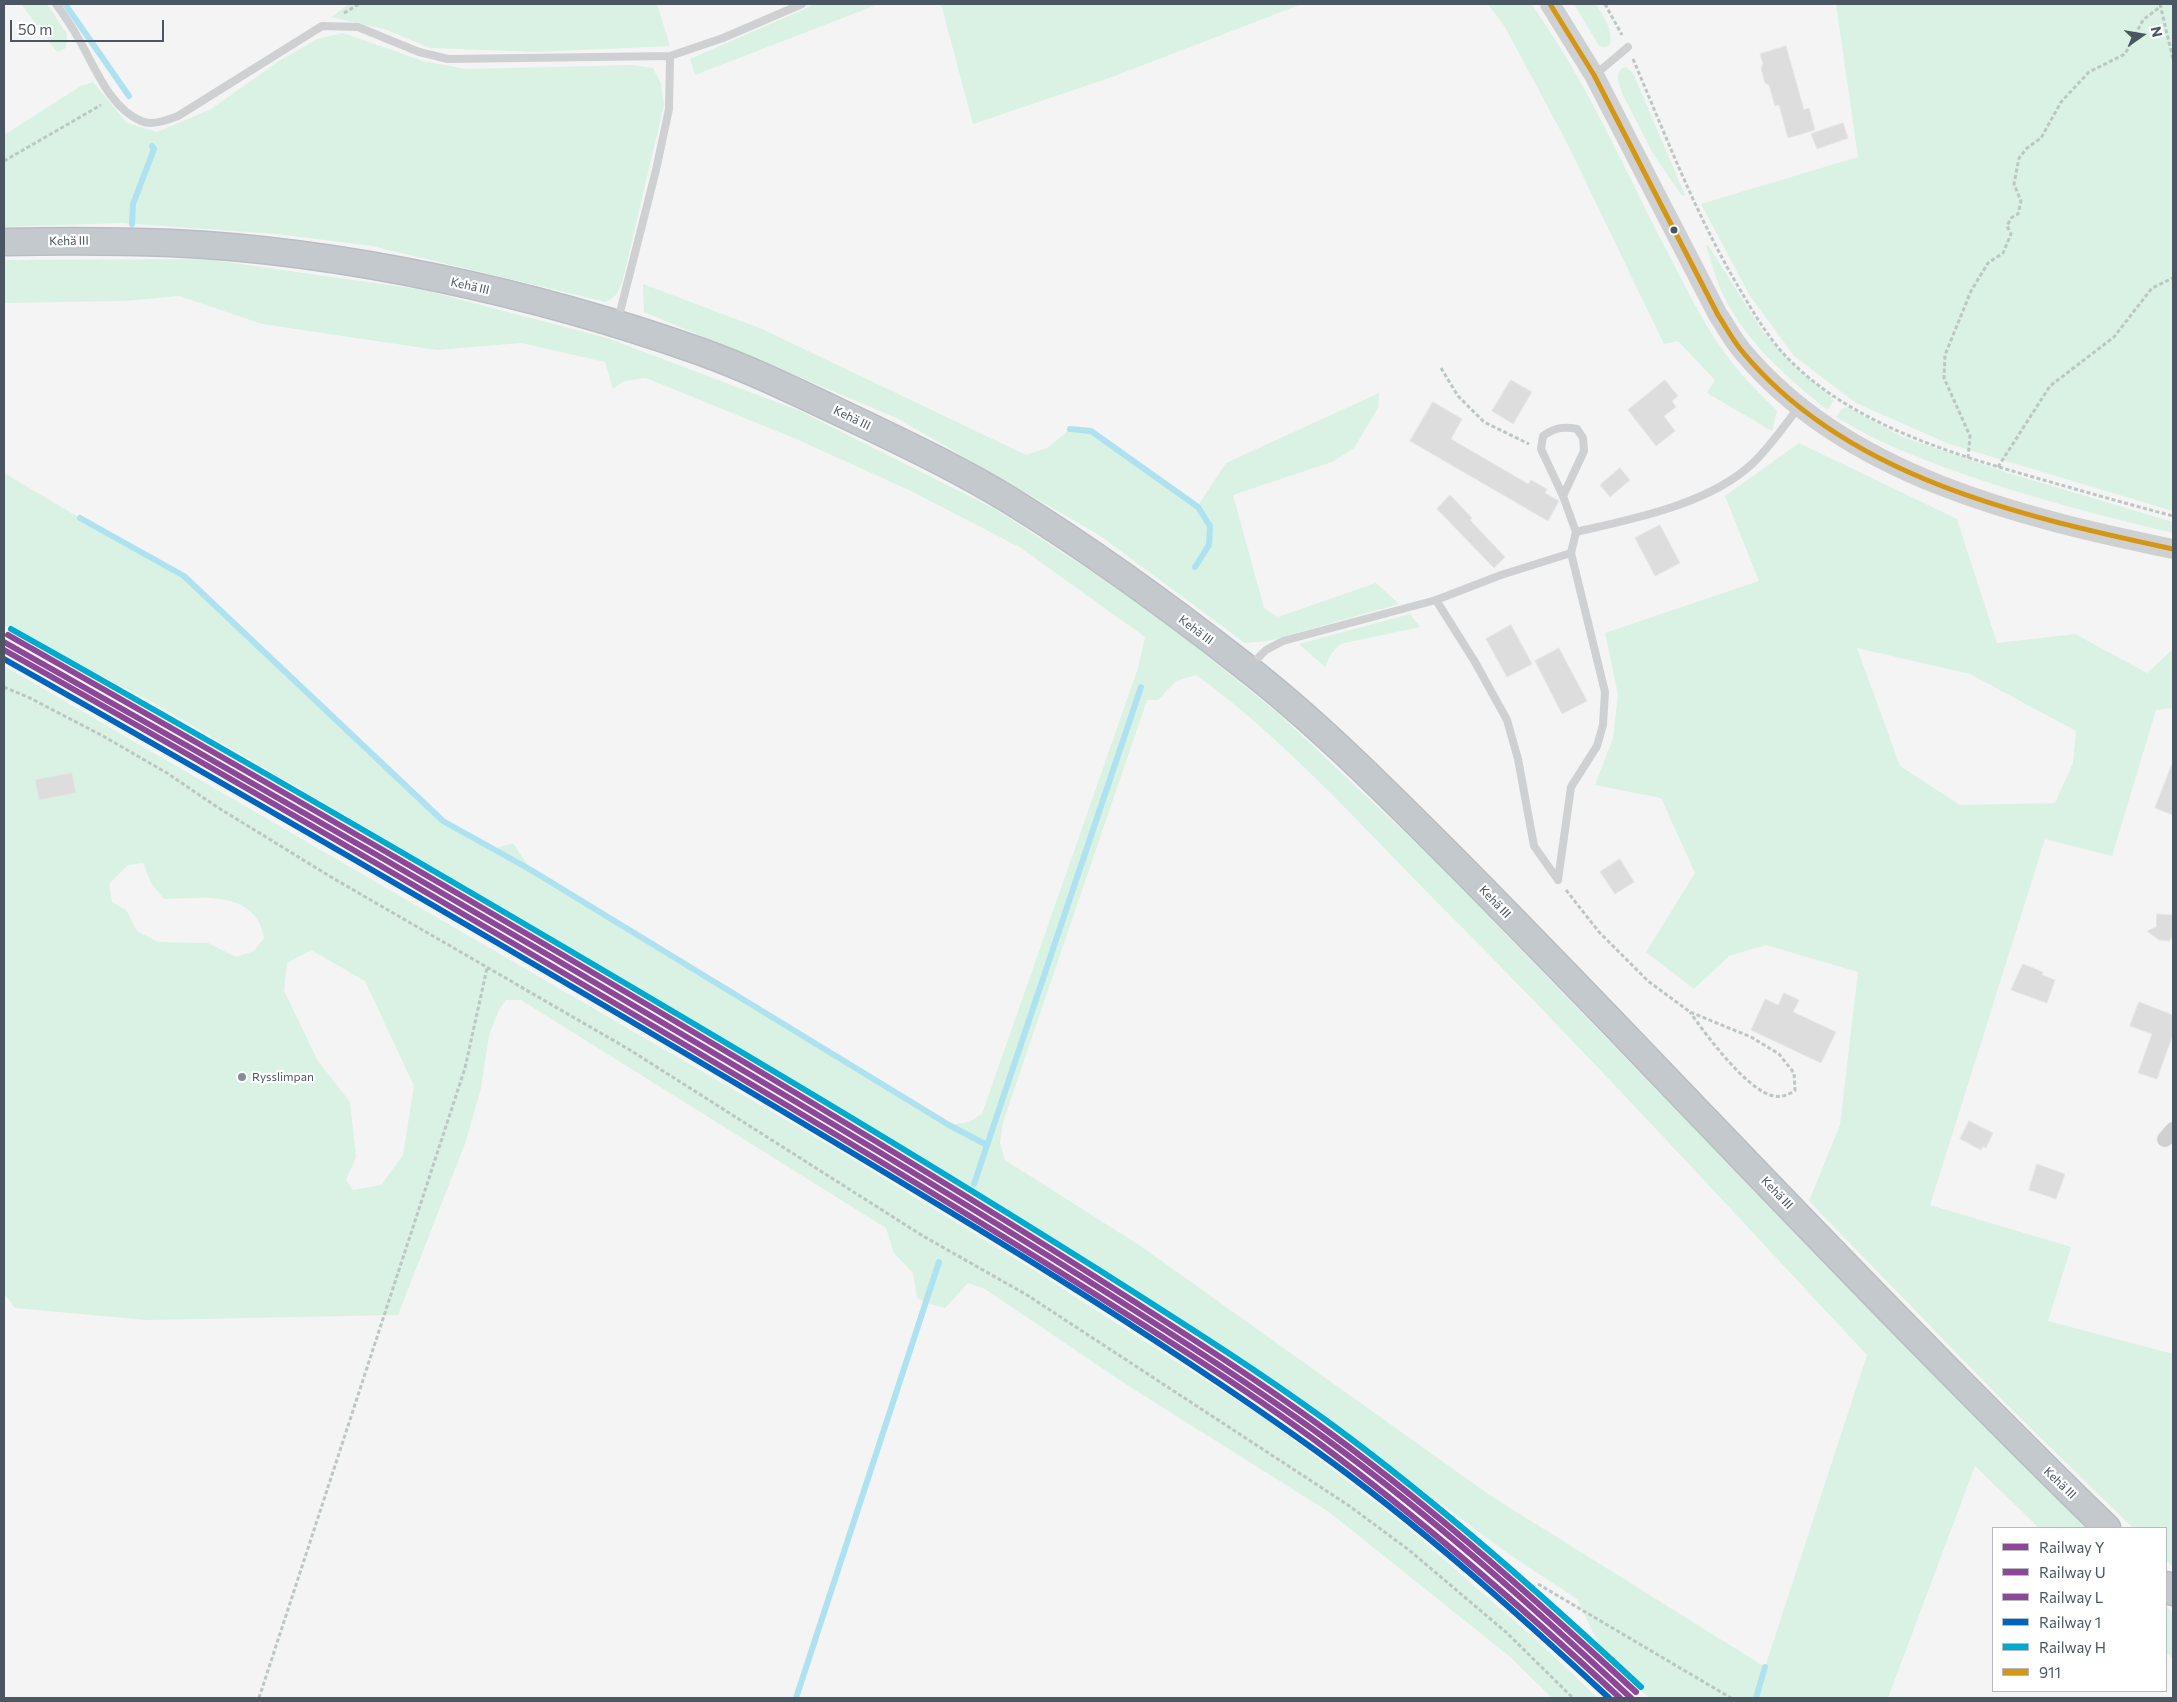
<!DOCTYPE html>
<html>
<head>
<meta charset="utf-8">
<style>
  body { margin:0 }
  #map { position:relative; width:2177px; height:1702px; overflow:hidden; background:#f4f4f4; font-family:Commissioner,sans-serif }
  canvas { display:block }
  .frame { position:absolute; inset:0; border:5px solid #4a5661; pointer-events:none }
  .legend { position:absolute; left:1992px; top:1527px; width:175px; height:165px; box-sizing:border-box; background:#fff; border:1px solid #b7bbc0; margin:0; padding:6px 9px; list-style:none; font-size:15px; color:#4a5661 }
  .legend li { display:flex; align-items:center; gap:10px; height:25px }
  .legend b { width:25px; border:1px solid #b7bbc0 }
  .north { position:absolute; left:2117px; top:10px; width:50px; height:50px; -webkit-text-stroke:4px #fff; paint-order:stroke; rotate:77deg; font-size:14px; font-weight:700; line-height:20px; text-align:center; color:#4a5661 }
  .north::after { content:''; display:block; margin:auto; width:18px; height:22px; background:#4a5661; clip-path:polygon(50% 0,100% 100%,50% 72%,0 100%) }
  .scale { position:absolute; left:10px; top:20px; width:154px; height:22px; box-sizing:border-box; border:2px solid #4a5661; border-top:0; padding-left:6px; font-size:15px; line-height:18px; white-space:nowrap; color:#4a5661; -webkit-text-stroke:4px #fff; paint-order:stroke }
</style>
</head>
<body>
<div id="map">
<canvas width="2177" height="1702"></canvas>
<div class="frame"></div>
<ul class="legend">
<li><b style="height:6px;background:#8c4799"></b>Railway Y</li>
<li><b style="height:6px;background:#8c4799"></b>Railway U</li>
<li><b style="height:6px;background:#8c4799"></b>Railway L</li>
<li><b style="height:6px;background:#0065bd"></b>Railway 1</li>
<li><b style="height:6px;background:#00a9ce"></b>Railway H</li>
<li><b style="height:6px;background:#d49613"></b>911</li>
</ul>
<div class="north">N</div>
<div class="scale">50 m</div>
</div>
<script>
const ctx = document.querySelector('canvas').getContext('2d');
ctx.lineJoin = 'round';
function fill(path, color) {
  ctx.fillStyle = color;
  ctx.fill(path, 'evenodd');
}
function stroke(path, color, width, dash) {
  ctx.strokeStyle = color;
  ctx.lineWidth = width;
  ctx.lineCap = dash ? 'butt' : 'round';
  ctx.setLineDash(dash || []);
  ctx.stroke(path);
}
function label(font, color, halo, rows, align = 'center') {
  ctx.font = font + ' Commissioner,sans-serif';
  ctx.lineWidth = 4.5;
  ctx.setLineDash([]);
  ctx.textBaseline = 'middle';
  ctx.strokeStyle = halo;
  ctx.fillStyle = color;
  for (const [text, x, y, turn = 0] of rows) {
    ctx.save();
    ctx.translate(x, y);
    ctx.rotate((+turn || 0) * Math.PI / 180);
    ctx.textAlign = isNaN(turn) ? turn : align;
    if (halo) ctx.strokeText(text, 0, 0);
    ctx.fillText(text, 0, 0);
    ctx.restore();
  }
}
fill(new Path2D(`
  M21 4H47L67 34 66 48 57 52Z
  M349 4H657L670 46 538 52 430 48 387 30 331 17Z
  M816 4H879L695 75 690 59Z
  M941 4H1302L1112 77 973 124Z
  M1488 4H1531C1587 81 1624 169 1668 253 1687 290 1705 328 1731 361 1744 379 1762 395 1777 411L1772 431 1707 393 1715 380 1678 341 1664 344 1566 141 1505 27Z
  M1574 4H1596C1603 16 1613 29 1610 44L1606 47 1599 46Z
  M1836 4H2173V511L1949 444 1856 403 1794 356 1750 296 1701 204 1858 157Z
  M343 33 423 61 466 69 632 65 653 68 661 84 664 105 622 283 616 295 606 302 372 246 277 234 121 223 4 227V135L81 86 93 82 127 123 157 132 211 109 279 61 317 39Z
  M1626 67 1633 73 1685 195 1682 196 1652 152 1622 93 1618 81V74L1622 68Z
  M1708 245 1763 332 1795 367 1830 395 1834 401 1827 410C1788 378 1747 343 1724 297 1716 281 1712 262 1706 246Z
  M205 259 424 290 607 338 800 411 995 509 1148 608 1279 714 1434 860 1956 1399 2087 1528H2039L1975 1466 1888 1698H1649L1604 1655 1577 1599 1510 1555 1280 1385 583 955 159 706 4 625V473L80 518 184 576 357 742 443 821 493 849 513 843 531 870 950 1125 969 1122 982 1114 1138 668 1145 637 1021 548 909 490 796 439 646 378 624 381 613 389 605 362 521 343 437 350 262 324 179 296 124 301 4 303V260ZM1196 675C1281 736 1357 821 1430 895 1580 1045 1723 1201 1867 1355L1765 1667 1491 1496 1142 1247 1005 1160 1000 1143 1003 1122 1147 700H1158L1176 681Z
  M643 284 762 329 1026 455 1047 448 1070 429 1091 431 1197 507 1226 463 1379 393 1378 408 1354 448 1332 462 1233 495 1264 608 1278 617 1376 583 1399 604 1268 641 1245 643 1099 535 897 418 644 312Z
  M1847 407 1903 437 2005 472 2173 522V533C2074 509 1973 483 1880 441 1865 434 1851 425 1836 417L1842 409Z
  M1799 443 1957 519 1997 643 2075 634 2147 673 2173 649V708L2156 710 2112 856 2045 839 1930 1205 2071 1247 2048 1321 2173 1354V1567L2166 1560V1528H2133L2008 1406 1809 1201 1840 1125 1858 972 1766 945 1729 956 1694 989 1646 952 1695 873 1661 798 1595 785 1613 738 1618 694 1605 633 1759 581 1725 496ZM1857 648 1970 674 2076 731 2073 763 2055 803 1960 805 1900 766Z
  M1410 614 1420 627 1340 644 1331 654 1325 667 1299 644Z
  M4 666 834 1148 1027 1266 1266 1419 1402 1523 1534 1638 1598 1698H1552L1509 1656 1329 1512 1127 1385 985 1289 968 1283 945 1308 926 1303 917 1298 913 1273 894 1253 886 1228 521 1000H506L499 1010 489 1035 481 1088 466 1141 398 1315 147 1320 15 1308 4 1293ZM143 863 151 883 164 899C201 898 256 889 264 938L254 951 236 957 208 943 158 942 137 931 126 910 112 902 109 884 128 865ZM311 950 365 981 414 1086 403 1155 381 1185 353 1190 346 1180 356 1157 350 1102 318 1061 284 991 287 963Z
  M2166 1606 2173 1613V1659L2166 1652Z`), '#d9f2e3');
stroke(new Path2D(`
  M65 4 129 96
  M132 224 133 204 154 149 152 146
  M1070 429 1091 431 1198 507 1210 526 1209 545 1195 567
  M80 518 184 576 443 821 531 870 949 1125 987 1145
  M974 1184 1141 687
  M796 1698 939 1262
  M1756 1698 1765 1667`), '#aee2f0', 6);
const building = new Path2D(`
  M1786 46 1804 110 1809 108 1815 130 1788 138 1779 105 1775 106 1769 85 1765 83 1761 68 1763 64 1760 54Z
  M1843 123 1848 138 1817 149 1811 134Z
  M1511 380 1532 392 1513 424 1492 411Z
  M1665 380 1678 396 1672 401 1676 407 1664 416 1675 431 1656 446 1628 410Z
  M1433 402 1462 419 1451 439 1528 484 1531 480 1547 489 1545 493 1559 501 1548 521 1410 441Z
  M1620 468 1630 480 1610 497 1600 485Z
  M1450 495 1472 518 1470 520 1505 557 1494 568 1437 509Z
  M1660 525 1680 563 1655 576 1635 538Z
  M1511 625 1532 664 1507 677 1486 639Z
  M1559 648 1587 701 1562 714 1535 661Z
  M2172 765H2173V815L2155 808Z
  M72 773 76 793 39 800 35 780Z
  M1620 859 1634 882 1615 894 1600 872Z
  M2157 914 2173 915V939L2170 938V941L2159 940 2147 931 2156 927Z
  M2023 964 2043 972 2042 975 2055 980 2047 1003 2011 990Z
  M1784 993 1799 1000 1793 1012 1836 1032 1821 1063 1751 1030 1765 999 1778 1005Z
  M2139 1002 2173 1015V1034L2157 1079 2138 1073 2152 1034 2130 1026Z
  M1969 1121 1993 1133 1986 1148 1983 1146 1981 1150 1960 1139Z
  M2037 1164 2065 1174 2056 1199 2029 1190Z`);
fill(building, '#ddddde');
stroke(building, '#e5e6e7', 1);
const trunk = new Path2D(`
  M4 242C60 241 115 241 171 243 345 251 535 293 699 351 755 371 809 398 864 424 914 448 964 472 1011 501 1092 551 1169 607 1243 665 1314 720 1378 784 1441 847 1499 905 1556 964 1612 1022 1775 1192 1938 1363 2107 1528
  M2166 1585 2173 1592`);
stroke(trunk, '#b9bec3', 29);
stroke(new Path2D(`
  M1605 4 1622 35
  M2160 4 2173 59
  M344 13 359 4
  M1633 59C1665 134 1694 210 1735 281 1749 305 1763 330 1781 351 1843 420 1940 450 2026 475 2075 489 2124 503 2173 516
  M4 161 101 105
  M1441 368 1458 396 1484 422 1529 444
  M1968 458 1970 436 1944 378 1945 355 1971 291 1988 263 2003 253 2011 234 2007 226 2011 218 2018 214 2021 201 2014 184 2019 158 2027 148 2041 138 2061 102 2089 72 2125 54 2143 20 2160 7
  M1998 467 2050 386 2114 337 2152 288 2173 278
  M4 687 30 698 103 736 167 773 217 807 331 877 630 1050 923 1236 1027 1295 1348 1505 1409 1550 1507 1633 1573 1698
  M1566 890 1599 932 1648 981 1690 1012 1751 1037 1779 1054 1794 1073 1795 1090C1788 1096 1779 1098 1770 1095 1744 1086 1706 1035 1690 1012
  M1538 1584 1731 1698
  M259 1698 465 1068 487 968`), '#bcc7c4', 3, [4, 2.5]);
stroke(new Path2D(`
  M56 4C63 14 71 25 77 36 94 64 109 108 141 121 153 126 167 120 178 116L322 26 358 27 419 52 448 59 670 56 723 38 802 4
  M1596 74 1628 47
  M618 320 656 170 669 109 670 56
  M1563 496 1584 451 1583 438 1577 429C1563 426 1554 428 1543 436L1541 449 1563 496 1576 532C1633 519 1710 504 1753 463 1770 447 1784 426 1799 407
  M1436 600 1475 662 1507 720 1518 759 1534 846 1558 880
  M1251 665 1266 650 1283 641 1436 600 1501 575 1571 553 1576 532
  M1558 880 1571 787 1597 746 1603 725 1605 692 1571 553`), '#ced0d2', 8);
stroke(new Path2D(`
  M2165 1139 2173 1130`), '#ced0d2', 16);
stroke(new Path2D(`
  M1550 4 1594 75 1718 315C1727 328 1734 342 1744 353 1847 476 2023 518 2173 549`), '#ced0d2', 20);
stroke(trunk, '#c4c9cd', 26);
stroke(new Path2D(`
  M1550 4 1594 75 1718 315C1726 327 1732 339 1741 350 1845 477 2020 516 2173 549`), '#d49613', 5);
stroke(new Path2D(`
  M4 642C251 781 496 923 739 1068 857 1138 974 1209 1090 1282 1170 1333 1249 1383 1326 1439 1434 1518 1533 1607 1631 1698`), '#8c4799', 6);
stroke(new Path2D(`
  M4 650C249 788 492 930 734 1074 854 1145 973 1217 1090 1291 1169 1341 1249 1391 1324 1447 1428 1525 1525 1610 1620 1698`), '#8c4799', 6);
stroke(new Path2D(`
  M8 635C255 775 500 917 744 1062 861 1132 979 1203 1094 1276 1174 1327 1254 1377 1330 1433 1438 1512 1538 1602 1636 1692`), '#8c4799', 6);
stroke(new Path2D(`
  M4 659C250 798 494 940 737 1084 933 1201 1130 1317 1315 1450 1419 1525 1515 1611 1609 1698`), '#0065bd', 6);
stroke(new Path2D(`
  M11 629C259 768 504 911 748 1056 866 1126 983 1197 1099 1270 1179 1321 1259 1371 1335 1427 1443 1507 1543 1596 1641 1687`), '#00a9ce', 6);
for (const [x, y, r, color] of [
  [1674,230,4.5,"#4a5661"],
  [242,1077,5,"#868d94"]
]) {
  const dot = new Path2D();
  dot.arc(x, y, r, 0, 2 * Math.PI);
  ctx.fillStyle = color;
  ctx.fill(dot);
  stroke(dot, '#fff', 2);
}
label('12px', '#4a5661', '#fff', [
  ["Kehä III",69,241,-1],
  ["Kehä III",470,286,13],
  ["Kehä III",852,418,26],
  ["Kehä III",1196,630,37],
  ["Kehä III",1495,902,46],
  ["Kehä III",1777,1193,46],
  ["Kehä III",2060,1483,44]
]);
label('12px', '#4a5661', '#fff', [
  ["Rysslimpan",252,1077]
], 'left');
</script>
</body>
</html>
